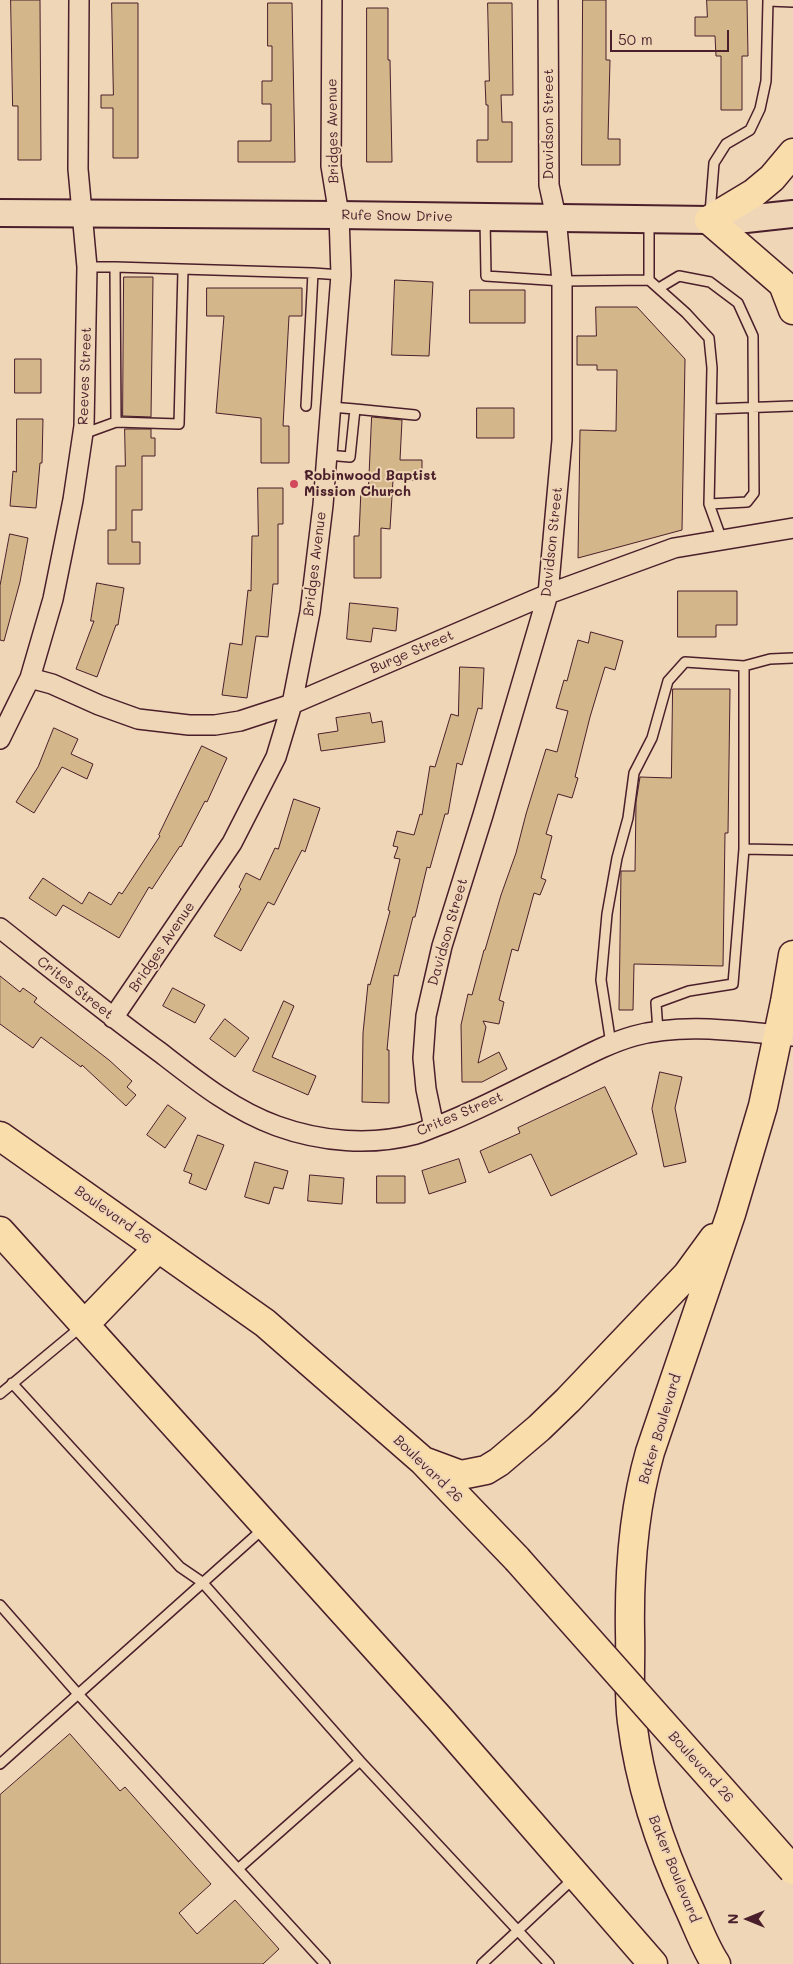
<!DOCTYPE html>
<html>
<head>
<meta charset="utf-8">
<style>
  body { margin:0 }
  #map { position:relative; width:793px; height:1964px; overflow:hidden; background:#efd6b7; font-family:Mali,sans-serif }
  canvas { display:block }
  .north { position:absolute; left:723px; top:1894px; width:50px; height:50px; -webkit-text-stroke:4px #efd6b7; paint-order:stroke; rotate:270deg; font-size:14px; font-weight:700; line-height:20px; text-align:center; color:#4a1f2b }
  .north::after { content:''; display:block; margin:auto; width:18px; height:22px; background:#4a1f2b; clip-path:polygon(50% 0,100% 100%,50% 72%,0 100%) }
  .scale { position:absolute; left:610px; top:30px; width:119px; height:22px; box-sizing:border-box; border:2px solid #4a1f2b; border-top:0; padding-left:6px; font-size:15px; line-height:18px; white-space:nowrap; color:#4a1f2b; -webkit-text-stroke:4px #efd6b7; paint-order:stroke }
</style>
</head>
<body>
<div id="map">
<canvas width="793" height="1964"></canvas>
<div class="north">N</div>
<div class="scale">50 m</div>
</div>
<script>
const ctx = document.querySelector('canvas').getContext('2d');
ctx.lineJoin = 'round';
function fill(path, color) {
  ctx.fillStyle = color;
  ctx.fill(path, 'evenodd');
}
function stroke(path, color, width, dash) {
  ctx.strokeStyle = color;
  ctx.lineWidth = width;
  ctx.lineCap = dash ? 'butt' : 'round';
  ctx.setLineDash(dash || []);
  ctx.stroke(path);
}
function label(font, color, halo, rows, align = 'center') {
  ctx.font = font + ' Mali,sans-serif';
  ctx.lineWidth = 4;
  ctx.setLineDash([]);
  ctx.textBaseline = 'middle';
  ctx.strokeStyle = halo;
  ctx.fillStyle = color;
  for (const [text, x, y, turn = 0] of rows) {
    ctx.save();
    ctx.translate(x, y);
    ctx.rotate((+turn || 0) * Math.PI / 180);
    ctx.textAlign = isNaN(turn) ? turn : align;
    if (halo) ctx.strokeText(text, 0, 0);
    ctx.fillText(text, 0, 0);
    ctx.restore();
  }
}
const building = new Path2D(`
  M11 0H40L41 160H18V106H13Z
  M583 0H606V60H610L608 139H620V165H582Z
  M707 0H747L748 56H742V110H721V56H716L715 36H695V17H707Z
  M112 3H138V158H113V108H101V95H113Z
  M268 3H292L295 162H238V141H271V104H262V81H272V46H268Z
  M488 3H512L513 95H501L502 122H512V162H477V140H488V105H486L485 81H489Z
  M367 8H388V60H390L392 162H367Z
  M124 277H153L151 417 123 416Z
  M395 280 433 282 429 356 392 355Z
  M207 288H302V316H289L283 426H289V463H261V418L216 413 224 316H207Z
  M470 290H525V323H470Z
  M596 307H637L685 359 682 530 578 558 580 430 616 431 617 370H597V365H577V336H596Z
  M15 359H41V393H15Z
  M477 408H514V438H477Z
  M372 417 402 420 400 460H422V480H393L390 529 381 528V578H354V536H359L361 489H368Z
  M17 419H43L42 463H40L36 508 10 506 13 471 16 472Z
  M125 429H151V438H155V456H142V510H132V542H140V564H108V530H116V466H125Z
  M258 488H283V524H278V584H273L268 637 256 636 247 698 222 695 230 643 242 645 248 590 251 591 252 536H258Z
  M10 534 28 538 20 582 4 641 0 640V586Z
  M97 583 124 588 118 625H116L97 677 76 669 94 621H91Z
  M678 591H737V625H716V637H678Z
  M350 603 398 608 396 631 373 628 371 642 347 639Z
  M591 632 623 641 615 670 605 667 590 717 575 777 578 778 572 798 558 794 546 834 552 836 541 878 546 880 540 895 534 893 518 951 512 949 499 1000 504 1002 499 1024 483 1021 486 1027 478 1063 499 1052 507 1069 482 1082H462L461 1025 468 994 472 995 484 950H485L501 895 516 853 526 814 546 749 557 752 568 711 556 708 564 680 567 681 578 640 588 643Z
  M460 667 484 668 482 709 478 708 462 765 457 763 448 814H445L430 868 427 867 415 917H413L398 976 394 975 387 1050H389V1103L362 1102 363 1033 368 984 370 985 390 911 388 910 400 859 394 858 398 847 393 846 397 831 414 835 420 814 422 815 430 766 435 767 451 714 458 716Z
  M673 689H730L728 833H725L723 966 634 964 633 1010H619L621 871H635L636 802 640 777 671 778Z
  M370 713 372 723 382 721 385 742 321 751 318 734 338 731 336 718Z
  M54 728 78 739 71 754 93 764 87 779 62 767 34 813 16 802 38 767Z
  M202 746 227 758 207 802 205 801 181 847 180 846 152 889 149 887 119 938 63 905 56 916 29 898 43 878 82 904 89 892 111 905 119 892 122 894 160 836 159 835Z
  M294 799 320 808 305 852 302 850 274 905 268 902 241 951 214 936 241 889 239 887 246 873 260 880 275 848 278 849Z
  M0 976 20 992 23 988 37 998 34 1002 109 1060 132 1081 127 1087 136 1095 126 1106 82 1065 81 1067 41 1037 33 1048 0 1024Z
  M173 988 205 1005 195 1023 163 1006Z
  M284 1001 294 1006 272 1057 316 1076 308 1095 253 1071Z
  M225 1019 249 1038 235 1057 210 1039Z
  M660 1072 682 1077 675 1108 686 1162 664 1167 652 1109Z
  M605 1087 637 1154 551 1196 531 1154 489 1173 480 1151 520 1133 518 1128Z
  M168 1105 186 1118 165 1148 147 1135Z
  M198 1135 224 1145 206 1190 189 1183 192 1174 184 1171Z
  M459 1159 466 1182 429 1194 422 1171Z
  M255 1162 288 1171 283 1189 274 1187 269 1204 245 1197Z
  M310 1175 344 1178 342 1204 308 1201Z
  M377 1176H405V1203H377Z
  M70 1734 120 1791 125 1787 211 1884 179 1913 197 1934 235 1900 279 1949 263 1964H0V1795Z`);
fill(building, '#d3b689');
stroke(building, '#4a1f2b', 1);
const lane = new Path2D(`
  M710 213 714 163 726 144 750 130 760 109 766 81 768 1 793 2
  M485 218 486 276 562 281 649 280 686 313 709 338 712 368 709 504 722 540
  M87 267H115
  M649 280V220
  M659 288 679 276 710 282 738 303 753 336 754 493 747 502 709 504
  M306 406 313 273
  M355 409 415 415
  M711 409 793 406
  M116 422 115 267 313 273 341 275
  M83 434 116 422 179 424 183 270
  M327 455 350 457 355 409 331 407
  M744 849 793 850
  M658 1031 656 1003 689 991 733 984 744 849V666
  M611 1044 601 980 607 914 617 858 628 818 634 773 652 738 668 681 685 662 744 666 770 659 793 658
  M12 1383 180 1567 202 1582 360 1761 549 1964
  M0 1394 82 1326
  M0 1605 78 1694 325 1964
  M0 1764 264 1528
  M238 1869 360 1761
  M482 1964 574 1878`);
const street = new Path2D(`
  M30 678 52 684 99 705 138 719 189 725H215L240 721 292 704 548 594 674 548 793 528
  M0 739 30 678 53 599 73 500 84 426 87 267 78 169 79 0
  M0 928C53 970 106 1013 161 1053 197 1081 233 1110 277 1126 321 1142 371 1146 416 1134 426 1131 436 1126 445 1123 485 1107 523 1086 561 1068 585 1056 609 1043 634 1036 686 1022 740 1032 793 1036
  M113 1018 232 843 276 757 292 704 310 612 323 505 341 275 339 215 331 166 332 0
  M434 1127 426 1089 423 1058 426 1016 442 946 483 815 548 594 562 440V281L556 217 549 185 548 0`);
const secondary = new Path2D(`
  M0 213 339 215 709 220 746 219 793 214`);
const primary = new Path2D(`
  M793 153 772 178 754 193 709 220 783 284 793 310
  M0 1136 265 1323 423 1461 517 1559
  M0 1231 440 1719 653 1964
  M85 1324 158 1248
  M426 1462 461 1475 486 1470 499 1462 539 1428 568 1400 687 1275 714 1238
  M716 1964C704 1946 697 1925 688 1906 661 1848 640 1786 632 1722 628 1693 631 1662 630 1632 629 1571 633 1511 650 1452L731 1214 763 1106 785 1002 793 955`);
stroke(lane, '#4a1f2b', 12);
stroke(street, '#4a1f2b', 22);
stroke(secondary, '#4a1f2b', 30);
stroke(primary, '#4a1f2b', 31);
stroke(lane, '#efd6b7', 9);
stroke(street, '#efd6b7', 19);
stroke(secondary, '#efd6b7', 26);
stroke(primary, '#f9deab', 28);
const primaryBridge = new Path2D(`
  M517 1559 793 1870`);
stroke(primaryBridge, '#4a1f2b', 31, []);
stroke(primaryBridge, '#f9deab', 28);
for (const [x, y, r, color] of [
  [294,484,5,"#d1495b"]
]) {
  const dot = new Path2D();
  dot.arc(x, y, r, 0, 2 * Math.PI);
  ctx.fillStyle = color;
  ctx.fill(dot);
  stroke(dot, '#efd6b7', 2);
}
label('14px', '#4a1f2b', '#efd6b7', [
  ["Davidson Street",549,124,-90],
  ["Bridges Avenue",333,131,-91],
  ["Rufe Snow Drive",397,216,1],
  ["Reeves Street",85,376,-88],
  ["Davidson Street",552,542,-84],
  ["Bridges Avenue",315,564,-83],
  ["Burge Street",412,652,-23],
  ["Davidson Street",448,932,-74],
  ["Bridges Avenue",162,947,-56],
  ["Crites Street",75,988,38],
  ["Crites Street",460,1114,-23],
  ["Boulevard 26",113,1215,35],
  ["Baker Boulevard",660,1429,-73],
  ["Boulevard 26",428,1469,44],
  ["Boulevard 26",701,1767,48],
  ["Baker Boulevard",674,1869,68]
]);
label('bold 14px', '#4a1f2b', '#efd6b7', [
  ["Robinwood Baptist",304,476],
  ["Mission Church",304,492]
], 'left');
</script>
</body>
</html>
